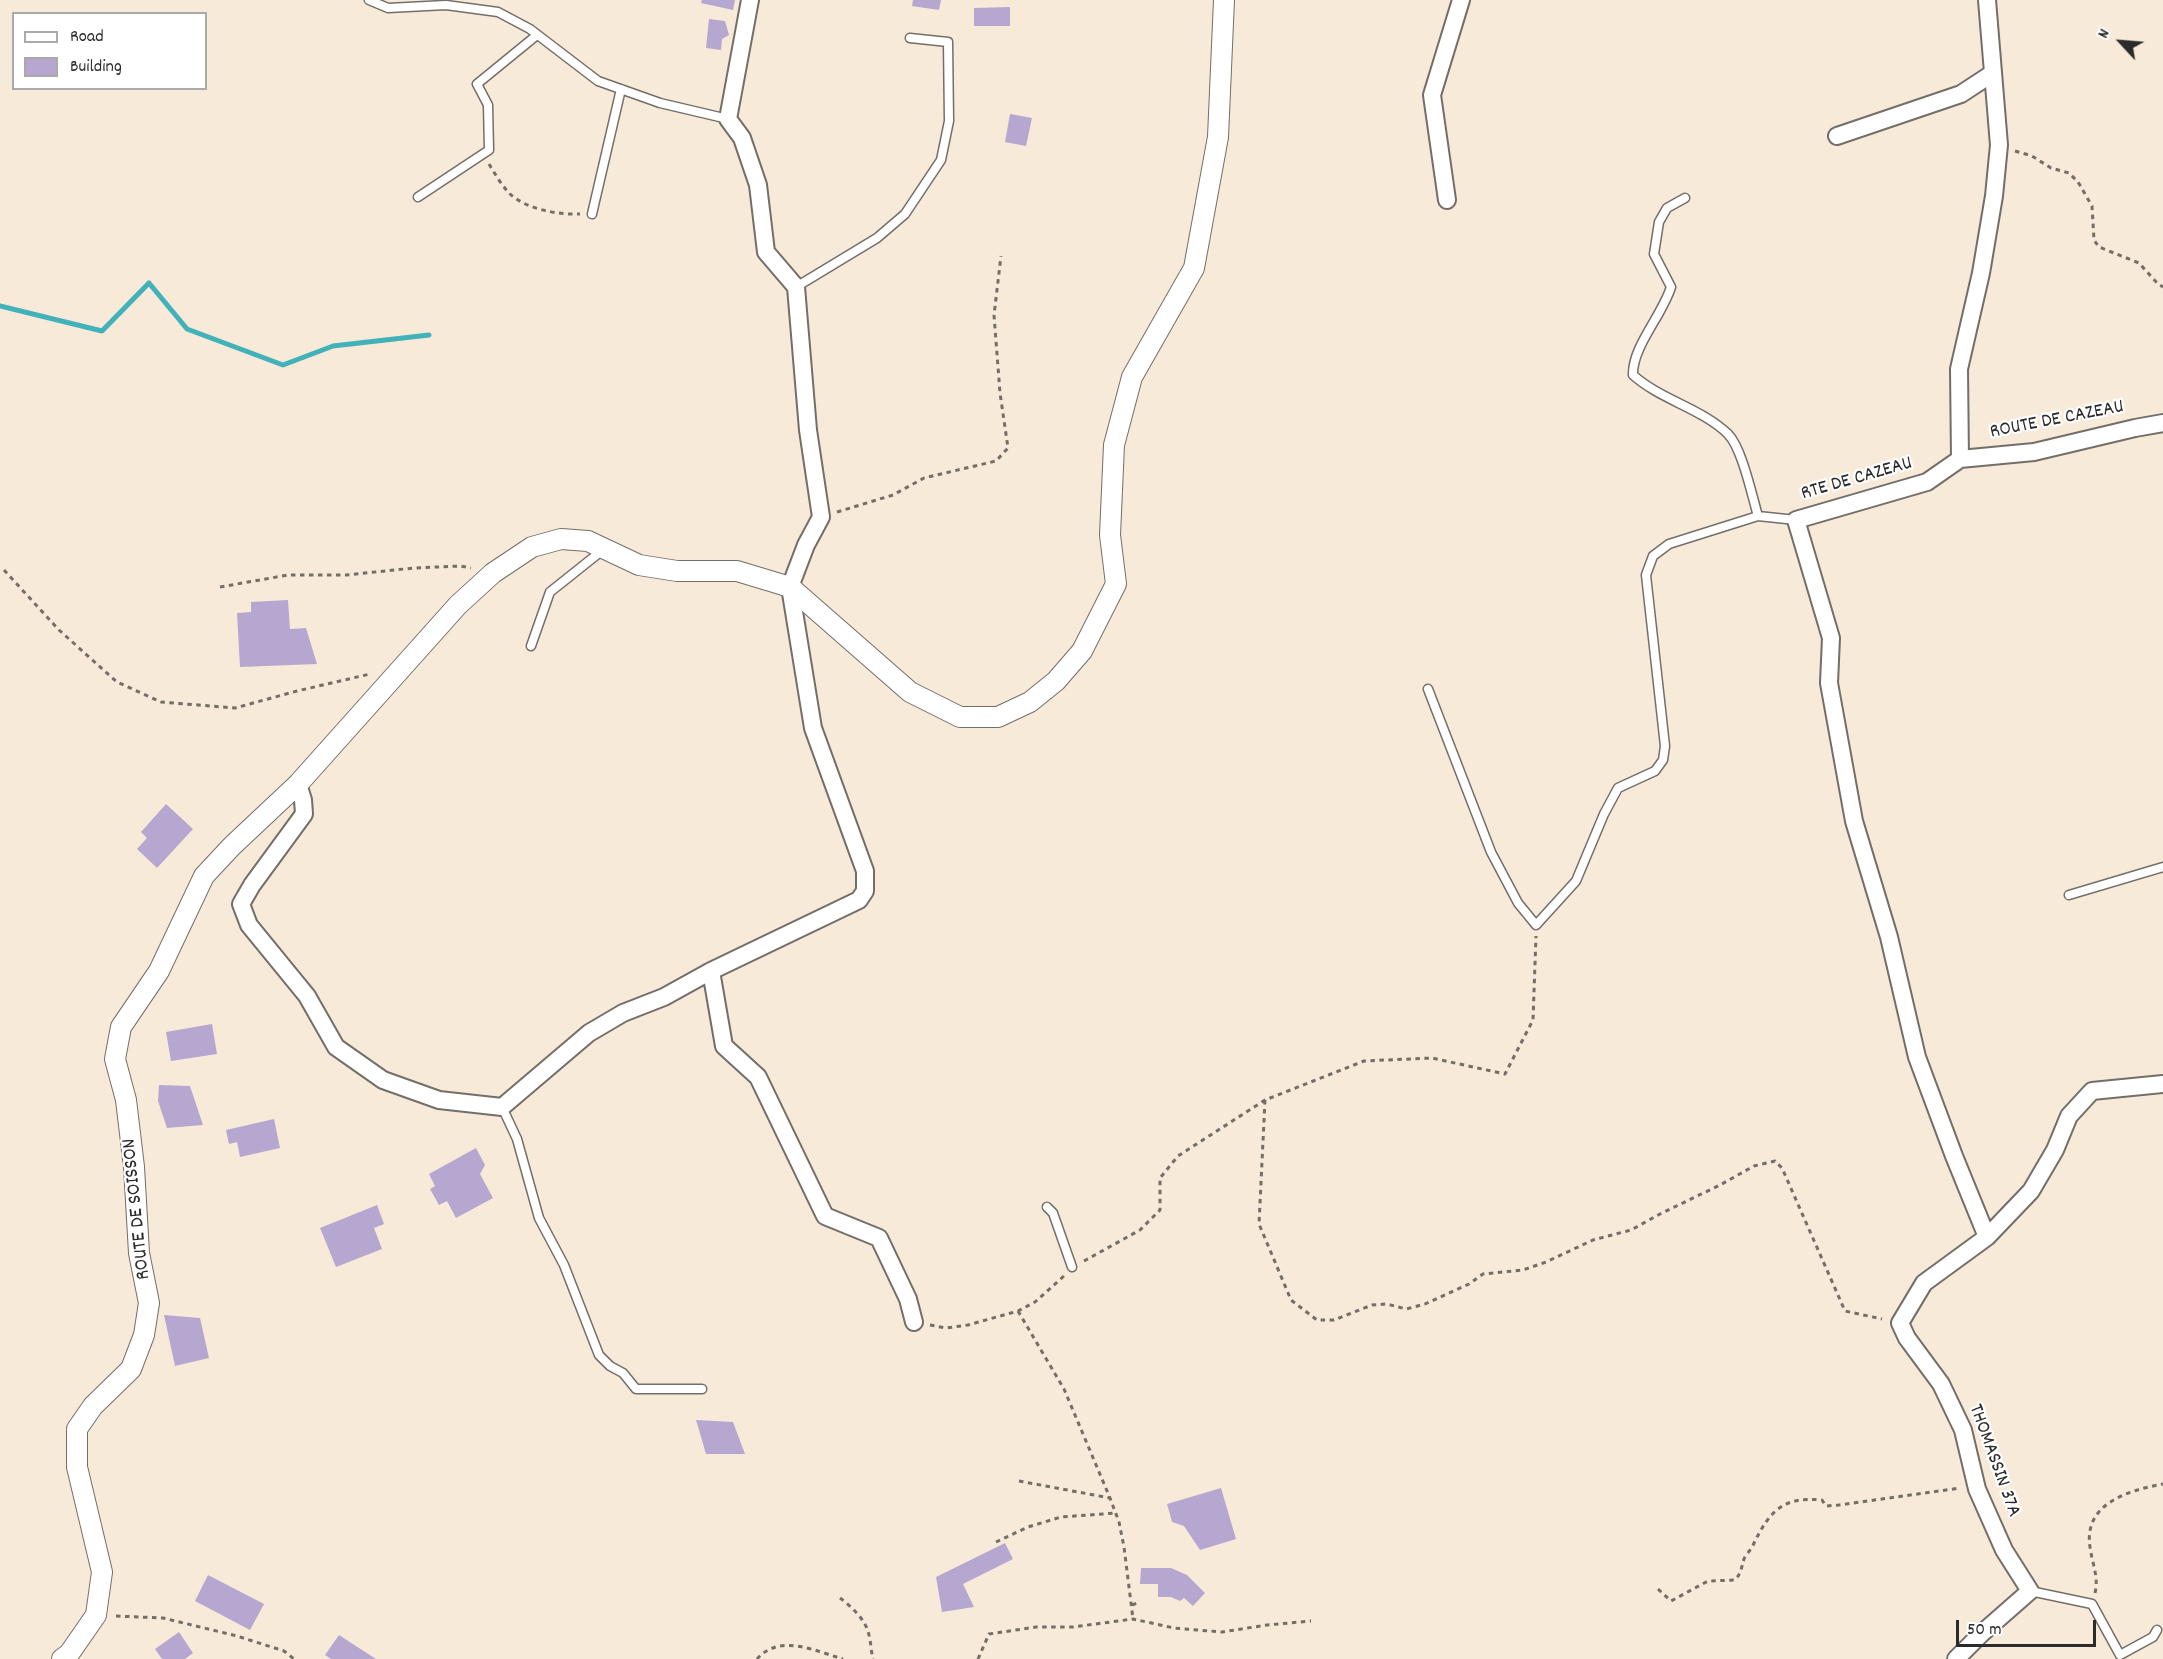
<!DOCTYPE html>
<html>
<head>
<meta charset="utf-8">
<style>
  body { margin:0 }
  #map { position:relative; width:2163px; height:1659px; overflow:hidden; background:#f8ead8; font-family:Dekko,sans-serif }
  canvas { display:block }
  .legend { position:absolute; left:12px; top:12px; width:195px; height:78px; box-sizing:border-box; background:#fff; border:2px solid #aaa; margin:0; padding:8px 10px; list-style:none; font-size:18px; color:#2b2b2b }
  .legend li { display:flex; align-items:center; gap:12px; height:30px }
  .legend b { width:30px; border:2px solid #aaa }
  .north { position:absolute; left:2091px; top:12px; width:60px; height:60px; -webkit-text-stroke:4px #fff; paint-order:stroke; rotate:296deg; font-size:16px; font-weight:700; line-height:24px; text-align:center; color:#2b2b2b }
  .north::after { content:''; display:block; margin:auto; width:21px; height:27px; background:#2b2b2b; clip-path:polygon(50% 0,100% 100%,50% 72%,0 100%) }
  .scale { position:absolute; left:1956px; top:1620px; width:140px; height:27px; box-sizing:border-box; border:3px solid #2b2b2b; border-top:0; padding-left:8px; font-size:18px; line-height:21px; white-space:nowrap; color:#2b2b2b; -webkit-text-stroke:4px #fff; paint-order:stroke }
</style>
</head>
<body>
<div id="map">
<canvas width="2163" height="1659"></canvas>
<ul class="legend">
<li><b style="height:8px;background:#fff"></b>Road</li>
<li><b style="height:16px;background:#b6a7d1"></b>Building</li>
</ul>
<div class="north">N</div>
<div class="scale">50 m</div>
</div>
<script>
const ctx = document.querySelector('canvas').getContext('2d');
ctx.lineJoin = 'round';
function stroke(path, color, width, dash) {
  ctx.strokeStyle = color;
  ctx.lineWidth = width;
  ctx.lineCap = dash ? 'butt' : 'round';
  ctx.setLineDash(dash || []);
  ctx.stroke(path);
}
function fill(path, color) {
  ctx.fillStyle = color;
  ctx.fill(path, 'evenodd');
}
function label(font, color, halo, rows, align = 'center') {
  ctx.font = font + ' Dekko,sans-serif';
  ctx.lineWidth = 4.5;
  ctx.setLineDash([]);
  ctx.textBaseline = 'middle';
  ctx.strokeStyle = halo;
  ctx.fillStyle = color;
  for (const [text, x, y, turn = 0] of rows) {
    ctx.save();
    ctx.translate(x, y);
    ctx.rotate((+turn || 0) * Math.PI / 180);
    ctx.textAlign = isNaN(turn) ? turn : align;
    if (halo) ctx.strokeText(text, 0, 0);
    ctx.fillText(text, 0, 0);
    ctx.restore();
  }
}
stroke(new Path2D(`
  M0 306 102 331 149 283 187 329 283 365 333 346 429 335`), '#41b1ba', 5);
fill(new Path2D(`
  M702 0H735L733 10 701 3Z
  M913 0H941L939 10 912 6Z
  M1010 7V26H974V8Z
  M709 19 725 21 729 35 722 39 721 50 706 48Z
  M1010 114 1032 118 1026 146 1005 142Z
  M288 600 290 629 306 628 317 664 240 667 237 613 251 612V602Z
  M166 804 193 829 157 868 137 849 147 838 141 832Z
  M212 1024 217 1054 171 1061 166 1032Z
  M159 1085 190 1086 203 1125 167 1128 158 1101Z
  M274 1119 280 1148 240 1157 237 1142 229 1144 226 1130Z
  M476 1148 485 1165 480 1174 493 1198 456 1218 447 1201 439 1205 430 1189 435 1186 429 1174Z
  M377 1205 384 1224 374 1228 382 1249 336 1267 320 1228Z
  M164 1315 200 1318 209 1358 175 1366Z
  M696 1420 733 1422 745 1454H706Z
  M1221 1488 1236 1539 1200 1550 1184 1526 1172 1522 1167 1504Z
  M1005 1543 1013 1559 963 1584 974 1607 942 1612 936 1577Z
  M1141 1568H1171L1187 1575 1205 1593 1193 1606 1184 1598 1180 1601 1171 1597H1158V1584H1140Z
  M208 1575 264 1604 250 1630 195 1601Z
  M179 1632 193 1653 185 1659H162L155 1649Z
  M339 1635 376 1659H331L325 1655Z`), '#b6a7d1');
const service = new Path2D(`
  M369 0 388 8 446 5 498 12 530 29 598 81 660 103 728 119
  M418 197 489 150 488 105 477 84 537 35
  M1685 198 1667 208 1659 222 1654 254 1671 287C1662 316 1632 347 1633 375 1661 400 1701 408 1728 434 1742 448 1752 496 1758 516
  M592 214 621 89
  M796 287 877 238 905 214 941 160 949 121 948 42 910 38
  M531 646 550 592 604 549
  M1428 689 1491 852 1518 903 1536 925 1576 881 1604 814 1618 788 1655 771 1663 760 1665 746 1646 575 1653 556 1669 544 1758 516 1796 520
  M2069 895 2163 867
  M502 1107 517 1139 539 1218 564 1265 599 1355 610 1366 623 1373 636 1389H702
  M1047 1207 1053 1213 1072 1267
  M2030 1591 2092 1604 2120 1655 2153 1637 2157 1630`);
const minor = new Path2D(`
  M1837 136 1961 94 1993 73
  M1447 200 1432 95 1461 0
  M1960 459 1959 369 1981 273 1994 196 1999 145 1987 0
  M298 784 303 800 304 814 252 885 241 904 249 925 307 996 336 1047 383 1080 439 1100 502 1107 589 1033 623 1013 664 997 711 971 859 900 865 891V871L813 728 790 587 806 545 821 517 808 430 796 287 766 252 758 185 742 138 728 119 750 0
  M711 971 724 1046 758 1077 825 1216 879 1238 908 1299 914 1322
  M1987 1237 1954 1156 1917 1057 1889 937 1854 821 1829 683 1831 638 1796 520 1927 482 1960 459 2034 452 2135 428 2163 423
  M1956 1659 1981 1634 2030 1591 2004 1550 1977 1489 1963 1430 1941 1384 1907 1338 1900 1323 1924 1283 1987 1237 2031 1191 2055 1150 2069 1116 2092 1091 2163 1084`);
const tertiary = new Path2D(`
  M62 1659 69 1654 96 1615 102 1572 77 1467V1429L93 1406 131 1369 144 1335 149 1303 139 1253 134 1167 126 1100 115 1059 121 1027 159 971 204 876 232 846 298 784 458 605 493 573 532 547 561 539 588 541 639 565 677 571H737L790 587 910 692 960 717H998L1030 702 1056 681 1082 651 1116 584 1110 535 1114 445 1132 377 1194 268 1218 137 1224 0`);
stroke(service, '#736e68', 11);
stroke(minor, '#736e68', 20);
stroke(tertiary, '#736e68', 22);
stroke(new Path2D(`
  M2015 151 2032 156 2051 168 2069 173 2078 182 2092 206 2094 240 2099 247 2139 263 2158 284 2163 287
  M489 164C495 174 501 184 508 192 524 209 558 215 580 214
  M837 512 893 495 924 478 996 461 1008 448 1000 393 994 315 1001 256
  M4 570 59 630 117 682 161 702 235 708 297 691 370 674
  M220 587 288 575H346L414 568 460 566 471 568
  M1265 1100 1259 1224 1291 1300 1317 1320H1334L1372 1305 1387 1304 1406 1309 1425 1304 1469 1284 1483 1274 1523 1270 1546 1262 1593 1240 1631 1230 1660 1214 1720 1185 1754 1166 1775 1161 1782 1168 1845 1311 1882 1319
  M1084 1261 1140 1230 1160 1210V1178L1178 1156 1265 1100 1364 1061 1432 1058 1505 1074 1533 1020 1536 936
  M1018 1311 1064 1389 1110 1498 1119 1522 1124 1547 1133 1619
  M930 1325 946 1328 968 1325 1018 1311 1035 1302 1065 1275
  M1019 1481 1110 1498
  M996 1542 1028 1527 1061 1517 1116 1513
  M1658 1589 1671 1601 1708 1581 1735 1580C1742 1572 1741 1568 1744 1559 1746 1554 1752 1549 1754 1543 1770 1511 1783 1496 1822 1500L1826 1506 1839 1505 1960 1488
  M2095 1593C2099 1577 2092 1563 2090 1547 2083 1503 2130 1490 2163 1484
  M840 1598C852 1607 866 1620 869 1635 871 1643 871 1651 873 1659
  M1132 1605 1140 1602
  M116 1616 163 1618 237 1636 284 1651 294 1659
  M757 1659C780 1633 815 1651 843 1659
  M978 1659 989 1634 1036 1627H1073L1133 1619 1174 1628 1222 1632 1267 1625 1311 1621`), '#736e68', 3, [4.5, 4.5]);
stroke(service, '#fff', 8);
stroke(minor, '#fff', 16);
stroke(tertiary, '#fff', 20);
label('20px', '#2b2b2b', '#fff', [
  ["ROUTE DE CAZEAU",2057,421,-11],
  ["RTE DE CAZEAU",1857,480,-16],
  ["ROUTE DE SOISSON",138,1209,-96],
  ["THOMASSIN 37A",1993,1461,70]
]);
</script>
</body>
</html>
